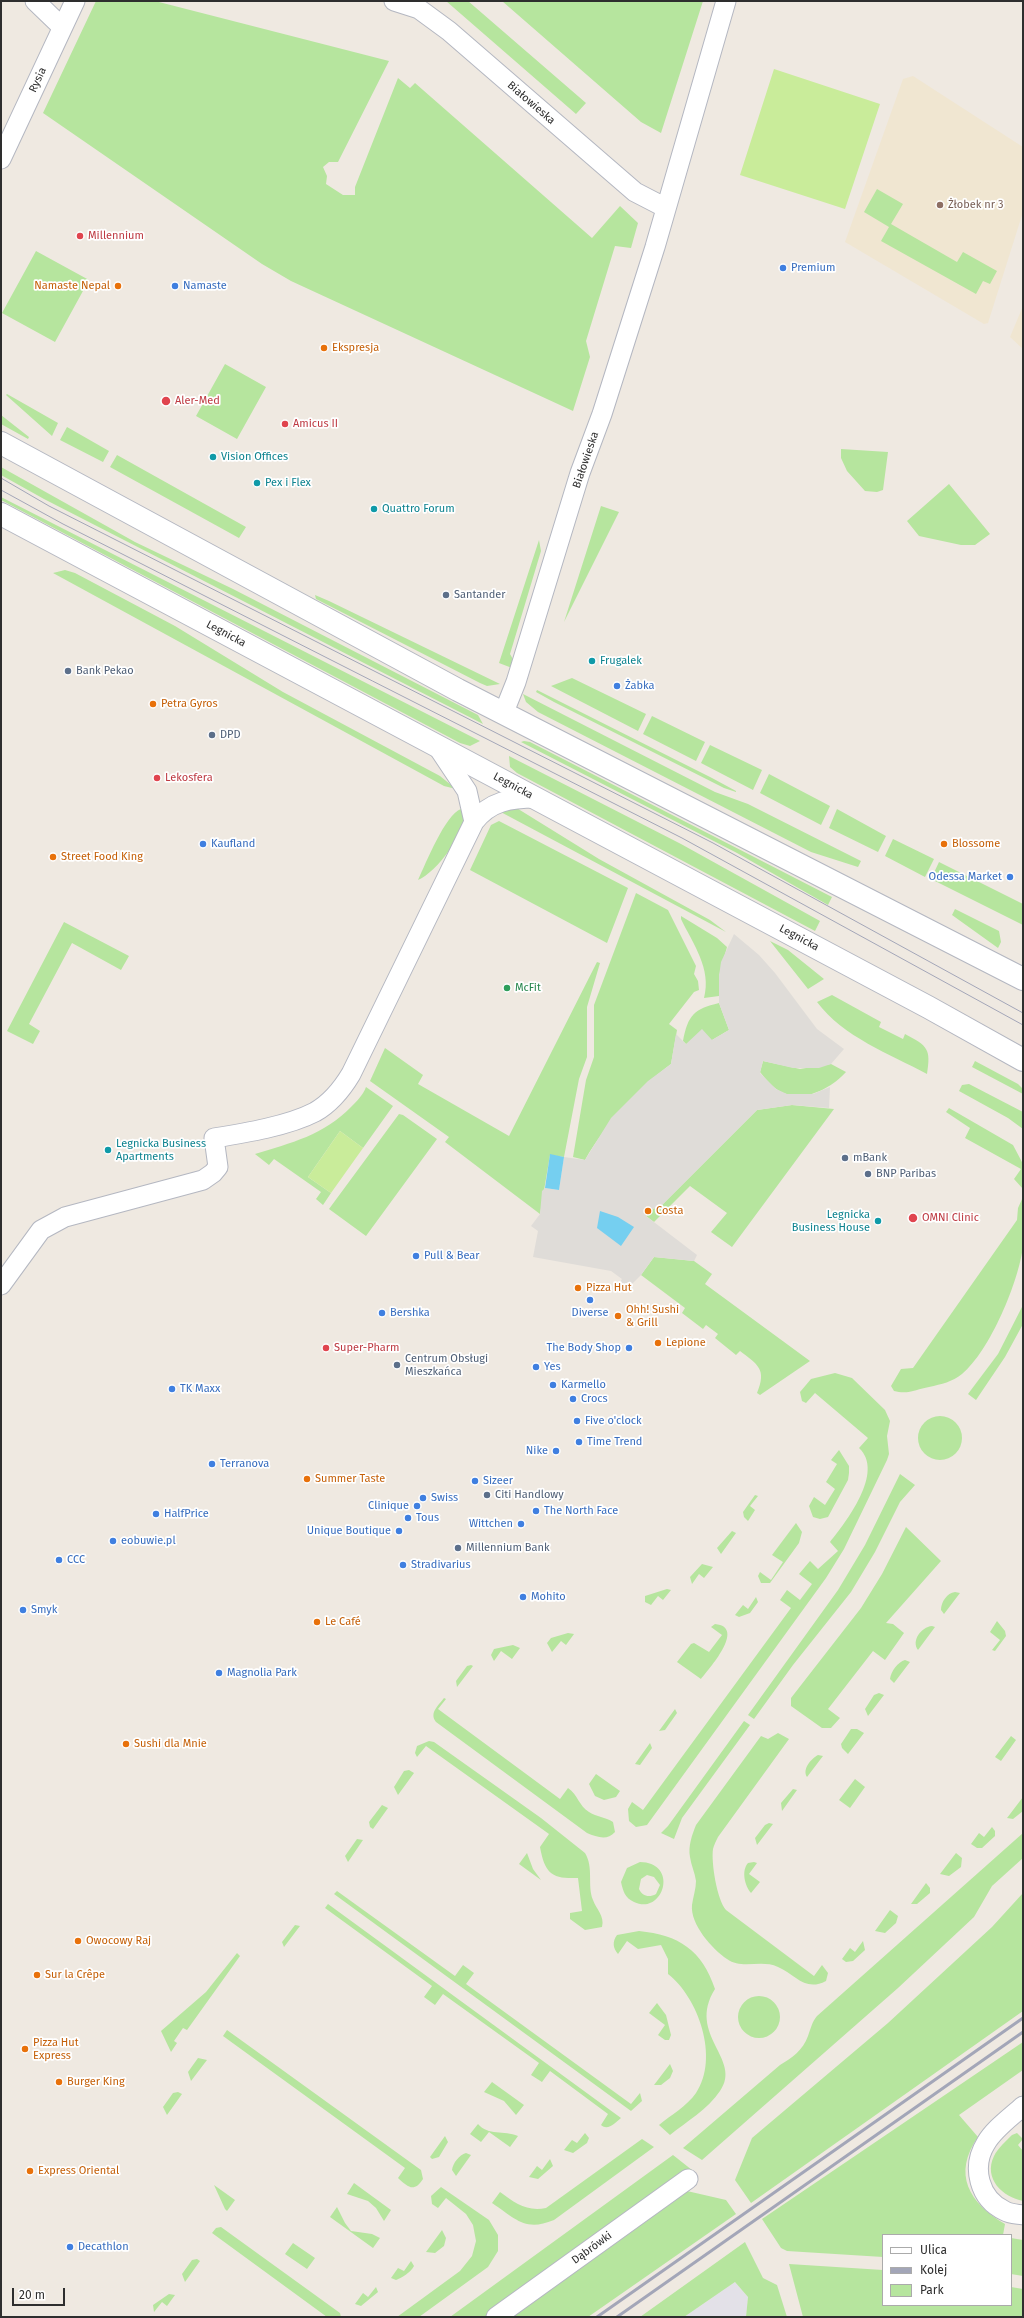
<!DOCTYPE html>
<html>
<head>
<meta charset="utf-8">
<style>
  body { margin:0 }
  #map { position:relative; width:1024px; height:2318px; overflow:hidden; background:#efe9e1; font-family:"Fira Sans",sans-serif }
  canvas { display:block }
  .frame { position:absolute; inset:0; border:2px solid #2e2e2e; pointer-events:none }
  .legend { position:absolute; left:882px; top:2234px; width:130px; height:72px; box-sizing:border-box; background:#fff; border:1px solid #ababab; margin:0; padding:5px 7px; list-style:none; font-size:12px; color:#2e2e2e }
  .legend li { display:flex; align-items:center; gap:8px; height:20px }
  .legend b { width:20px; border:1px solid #ababab }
  .scale { position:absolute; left:12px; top:2288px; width:53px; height:18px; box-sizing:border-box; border:2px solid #2e2e2e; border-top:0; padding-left:5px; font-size:12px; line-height:14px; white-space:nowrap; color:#2e2e2e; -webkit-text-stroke:3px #fff; paint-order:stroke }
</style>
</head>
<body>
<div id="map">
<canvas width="1024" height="2318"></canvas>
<div class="frame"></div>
<ul class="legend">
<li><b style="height:5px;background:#fff"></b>Ulica</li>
<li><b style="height:5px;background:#a3a6b8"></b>Kolej</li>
<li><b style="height:11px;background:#b6e59e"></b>Park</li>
</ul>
<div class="scale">20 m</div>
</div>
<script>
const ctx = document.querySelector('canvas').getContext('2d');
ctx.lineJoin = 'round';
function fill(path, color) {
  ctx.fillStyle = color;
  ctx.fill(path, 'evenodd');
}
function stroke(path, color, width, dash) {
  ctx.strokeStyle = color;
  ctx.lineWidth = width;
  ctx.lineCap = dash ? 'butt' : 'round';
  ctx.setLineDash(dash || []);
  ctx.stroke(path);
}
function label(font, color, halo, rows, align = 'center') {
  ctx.font = font + ' "Fira Sans",sans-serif';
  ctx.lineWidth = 3.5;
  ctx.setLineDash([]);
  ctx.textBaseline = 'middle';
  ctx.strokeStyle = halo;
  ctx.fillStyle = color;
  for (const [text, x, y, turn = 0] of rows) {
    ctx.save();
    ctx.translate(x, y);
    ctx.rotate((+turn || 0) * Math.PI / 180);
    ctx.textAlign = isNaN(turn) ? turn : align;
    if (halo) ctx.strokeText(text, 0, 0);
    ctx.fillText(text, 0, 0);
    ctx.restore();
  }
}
fill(new Path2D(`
  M735 2282 748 2297 746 2317H684Z`), '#e3e1e8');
fill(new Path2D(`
  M913 76 1023 147V212L988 323 984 324 845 242 903 79Z
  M1023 306V349L1010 337Z`), '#f0e6d1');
fill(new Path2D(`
  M96 1H155L389 61 338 162H329L323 167 327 176 326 184 343 195H355V187L398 78 410 88 415 83 592 238 620 206 638 223 631 248 615 246 586 341 590 357 573 411 291 281 262 264 43 113Z
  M446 1H468L586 103 576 114Z
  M502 1H703L661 133 641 122Z
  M877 189 903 204 891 224 957 262 963 252 997 271 990 284 983 281 976 294 881 241 889 227 864 212Z
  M36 251 89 280 55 342 2 313Z
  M225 364 266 387 237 439 196 416Z
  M7 394 58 423 52 436 6 395Z
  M1 415 29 437 28 439 1 424Z
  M67 427 109 451 103 462 60 440Z
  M841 449 888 452 883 490 877 492 865 491 847 471 841 458Z
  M117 455 246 527 239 538 110 467Z
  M1 467 135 542 233 589 478 715 483 724 44 499 1 475Z
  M949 484 990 534 975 545H961L919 536 907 521Z
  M1 497 480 741 470 746 460 743 1 500Z
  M601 506 619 512 564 622Z
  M539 540 541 551 510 654 514 661 512 668 499 663Z
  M65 570 75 573 175 626 283 692 440 776 456 789 444 786 53 573Z
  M315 595 329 601 500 684 487 686 480 683 316 599Z
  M572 678 646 714 638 731 551 686Z
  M537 690 712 778 736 791V792L724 788 554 702 536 692Z
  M523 694 715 792 748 804 861 861 858 867 811 852 538 712 526 702Z
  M652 716 705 742 696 761 643 734Z
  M524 741 530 742 832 897 828 905 737 853 521 742Z
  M710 745 762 770 753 790 701 763Z
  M509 756 681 844 820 921 815 931 517 773 510 767Z
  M769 774 830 806 821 825 760 793Z
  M515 807 599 859 710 920 726 932 497 810Z
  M461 809 464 812C466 833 437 872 418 880 426 863 445 815 461 809Z
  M837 809 886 836 878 852 829 828Z
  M499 821 628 888 607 943 470 870 491 825Z
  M893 839 934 859 925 877 885 856Z
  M939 862 1023 904V925L931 879Z
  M636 893 668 910 696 966 694 974 698 981 699 990 694 992 669 1024 677 1030 671 1064C638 1089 606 1123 585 1160L573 1157 586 1080 594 1057V1005Z
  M955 909 999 931 1001 942 998 948 952 915Z
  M681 916 717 938 727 947 719 976V996L704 998C712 969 693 944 681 919Z
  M64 922 129 956 121 970 72 943 29 1024 40 1031 33 1044 7 1031Z
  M770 941 788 950 824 979 808 989Z
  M597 962 600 963 587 1007V1057L579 1079 564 1157 550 1155 540 1214 445 1142 449 1137 370 1081 385 1048 423 1075 418 1084 509 1136Z
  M832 995 881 1022 879 1027 903 1039 905 1034C928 1046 931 1049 927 1074 890 1054 843 1037 817 1002Z
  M719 1003 729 1030 712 1040 686 1044 683 1041C688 1015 694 1009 719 1003Z
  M763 1061 800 1069 831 1064 846 1072C830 1090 798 1106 775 1088 769 1084 765 1078 760 1072Z
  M975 1061 1018 1084 1022 1088 1023 1094 972 1067Z
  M969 1084 1023 1112V1129L1008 1118 959 1091 962 1085Z
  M366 1087 393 1106 363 1148 340 1131 308 1177 331 1193 323 1205 316 1199 321 1192 274 1159 269 1165 255 1154C291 1143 324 1135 351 1107 357 1101 363 1095 366 1087Z
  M792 1105 834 1109 732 1247 711 1232 727 1213 690 1186 654 1222 646 1216 654 1208 657 1210 757 1110Z
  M949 1108 1013 1145 1023 1164V1189L1014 1179 1021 1169 965 1138 970 1128 946 1112Z
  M399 1114 403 1115 437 1139 366 1236 329 1209Z
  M1023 1197C1023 1213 1024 1230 1023 1246 1019 1281 990 1351 962 1374 952 1382 942 1384 929 1387 917 1389 908 1395 894 1391L891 1386 901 1369 913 1368 1017 1220 1018 1208Z
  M654 1257 694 1261 712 1274 705 1284 810 1361 760 1395 757 1393C767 1369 758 1365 740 1351L736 1355 715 1338 718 1334 706 1325 703 1329 682 1313 685 1308 641 1275Z
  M1023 1305V1324L1005 1357 976 1400 968 1394 998 1354Z
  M835 1373 852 1378 885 1410 890 1421 887 1436 889 1454 887 1460 844 1549 826 1578 647 1825 636 1827 629 1821 628 1809 632 1802 643 1810 791 1608 780 1600 787 1590 800 1600 812 1584 799 1574 810 1561 818 1569 838 1551 830 1542C846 1522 885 1472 859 1448L868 1438 815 1393 806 1403 802 1401 800 1392 811 1379Z
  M918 1438a22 22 0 1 1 44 0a22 22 0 1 1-44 0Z
  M839 1450 849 1466V1473L848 1480 828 1517 820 1519 813 1517 809 1506 814 1497 825 1505 835 1489 826 1482 837 1464 831 1460Z
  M900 1474 915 1485 900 1502 875 1552 851 1592 793 1665 754 1719 748 1715 838 1590 865 1545Z
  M755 1495 758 1496 750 1506 755 1510 748 1521 744 1517 743 1512Z
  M796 1523 802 1532 799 1543 770 1583H761L758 1576 760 1572 771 1580 783 1562 772 1555Z
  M906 1527 941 1561 886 1623 893 1624 904 1633 885 1660 873 1651 828 1709 840 1718 831 1728H822L791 1706V1698L861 1608 882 1574Z
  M732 1531 736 1533 721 1554 717 1548Z
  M702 1564 713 1567 704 1578 699 1574 692 1584 690 1577Z
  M667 1589 671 1590 663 1600 658 1596 651 1605 645 1602V1596Z
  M955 1592 960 1593 944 1614 941 1610C941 1602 947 1593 955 1592Z
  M756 1597 758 1602 750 1613 739 1617 735 1615 743 1605 748 1609Z
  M997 1621 1005 1631 1006 1636 995 1651 992 1650 1000 1640 990 1632Z
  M715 1624C747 1627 708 1670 701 1679L677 1662 691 1644 694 1643 709 1652 722 1635 711 1627Z
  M932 1626 935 1627 918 1650C911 1641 921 1627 932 1626Z
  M568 1633 574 1634 566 1645 561 1641 552 1652 547 1643 551 1638Z
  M513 1645 520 1648 512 1659 501 1651 494 1661 491 1655 494 1649Z
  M905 1660 910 1662 894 1683 890 1679C891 1671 898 1662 905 1660Z
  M471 1665 473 1666 457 1687 456 1681 467 1666Z
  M879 1693 884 1695 868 1716 865 1709 874 1695Z
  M444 1698 446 1699 438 1709 560 1799 568 1788C578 1795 579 1806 589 1812 597 1817 605 1817 613 1822L615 1832C607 1841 597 1837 587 1833L436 1722C429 1713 438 1706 444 1698Z
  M675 1709 677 1713 665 1730 659 1731Z
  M744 1721 750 1725 682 1818 674 1839 661 1833 668 1826Z
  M851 1729H857L864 1733 848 1754 842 1748 841 1744Z
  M778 1733 789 1739 718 1837C716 1841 714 1845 713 1849 711 1862 717 1900 726 1910L814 1976 822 1965 828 1973 826 1981C805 1992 796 1975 778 1967 761 1959 742 1970 727 1959 712 1949 690 1924 692 1905 693 1897 696 1889 696 1881 695 1873 691 1865 690 1857 688 1846 692 1835 696 1825L761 1736 768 1739Z
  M1011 1736 1016 1740 1001 1761 995 1757Z
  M429 1741 434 1742 541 1818 585 1853C594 1868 587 1885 593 1900 596 1909 605 1916 602 1927L585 1930 570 1919V1913L582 1911 578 1878C552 1879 545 1874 540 1847L549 1834 426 1746 417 1757 415 1753 417 1746Z
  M650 1743 652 1748 640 1765 635 1764Z
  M818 1755 823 1756 807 1777C802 1769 811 1759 818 1755Z
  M409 1770 414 1773 398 1795 394 1787 404 1771Z
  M596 1774 620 1791 616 1797 604 1800 595 1796 589 1784Z
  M855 1779 865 1787 850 1808 839 1800Z
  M793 1789 797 1790 782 1811 781 1803Z
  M1023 1797V1811L1013 1819 1007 1818Z
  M382 1805 388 1808 373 1829 370 1827 369 1822Z
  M769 1823 773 1824 757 1845 755 1838 765 1825Z
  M992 1827 995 1831V1836L982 1848H977L971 1844 979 1833 984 1837Z
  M1023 1833V1858L992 1886 974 1917 898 1988 702 2160 683 2148 780 2065C792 2058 803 2050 808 2036 811 2028 812 2022 817 2016Z
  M357 1839 363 1840 348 1862 345 1856Z
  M527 1853 533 1869 541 1880 519 1864Z
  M956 1853 962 1858 961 1867 949 1876 940 1874Z
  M640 1862C680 1863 663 1916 634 1902 625 1898 623 1891 621 1882L627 1868ZM647 1875 654 1877 660 1885 656 1894C649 1898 642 1896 639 1889L641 1879Z
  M754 1862 757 1863 749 1874 760 1882 751 1893C745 1886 741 1871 748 1863Z
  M926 1883 930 1888V1893L917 1904H911Z
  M337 1891 455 1976 463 1965 474 1973 466 1984 631 2104 640 2093 642 2101 631 2111 334 1894Z
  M1023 1893V2011L751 2203 735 2180 752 2138 888 2023 992 1927Z
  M328 1904 621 2118C615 2123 608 2131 601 2125L608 2114 550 2071 542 2082 531 2075 539 2063 443 1994 435 2005 424 1997 432 1986 325 1908Z
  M890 1910 898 1916 896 1923 885 1933 875 1931Z
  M295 1925 300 1926 284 1947 282 1942Z
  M639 1931C679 1935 702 1950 715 1989 686 2035 743 2059 720 2091 708 2109 686 2122 670 2135L659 2125C671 2115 687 2106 696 2093 720 2058 698 1997 668 1974V1959L661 1945 638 1949 627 1941 618 1954C613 1948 612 1942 617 1935Z
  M863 1941 865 1950 853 1961 846 1962 842 1959 850 1948 855 1952Z
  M237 1953 240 1956 187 2030 183 2028 174 2041 177 2043 171 2052 161 2031 206 1992Z
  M738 2017a21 21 0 1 1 42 0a21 21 0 1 1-42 0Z
  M657 2003 666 2015 671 2035 669 2040H665L658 2035 665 2025 649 2013Z
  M227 2030 421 2170 423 2179C414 2193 408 2187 398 2178L405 2168 223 2036Z
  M1023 2042V2070L959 2115 978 2137C952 2174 969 2203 1005 2224L1003 2235H883V2257L787 2251 781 2248 762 2219Z
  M198 2058 207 2060 191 2081 188 2072Z
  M670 2064 673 2071 670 2078 661 2085H654Z
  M492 2082 524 2105 516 2115 504 2101 484 2092Z
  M178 2092 182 2094 167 2115 163 2107 173 2093Z
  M478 2124C488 2136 504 2130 518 2136L510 2147 489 2132 481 2142 470 2134Z
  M585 2133 589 2138 587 2143 573 2153 564 2150 572 2140 577 2143Z
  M1017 2133 1023 2139 1018 2145 1023 2151V2201C1003 2197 983 2179 994 2156 998 2148 1006 2141 1012 2135Z
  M445 2136 448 2142 439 2157 432 2159 430 2157Z
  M642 2139 654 2147 554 2220C525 2232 516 2219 492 2203L500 2192C515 2203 527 2212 546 2208Z
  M466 2153 471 2155 456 2176 452 2170C453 2163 459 2155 466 2153Z
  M673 2155 692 2170 487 2317H450Z
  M550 2159 553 2166 538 2179 529 2177 537 2166 542 2170Z
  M354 2183 391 2210 384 2221 376 2208 368 2201 347 2194Z
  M214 2185 235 2200 227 2211 225 2209Z
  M441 2187 489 2220 498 2235V2251L488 2267 419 2317H397L460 2271 472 2256 476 2241 473 2225 466 2214 446 2198 438 2208 432 2204 431 2196Z
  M687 2191 726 2200 736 2214 588 2317H509Z
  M337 2207 345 2223 351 2231 372 2234 380 2238 373 2248 330 2217Z
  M221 2227 340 2313 341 2317H327L212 2233 216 2228Z
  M442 2230 446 2238 444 2246 435 2253 426 2252Z
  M1011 2238 1023 2240V2276L1011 2274Z
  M745 2242 763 2278 777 2285 787 2317H746L748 2297 735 2282 684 2317H640Z
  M293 2243 315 2258 307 2269 285 2254Z
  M197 2259 200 2261 185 2282 182 2274 192 2260Z
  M411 2261 414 2266C411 2272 402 2278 396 2280L391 2278 398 2268 404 2271Z
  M789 2264 883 2270V2305H1011V2287L1023 2289V2317H803Z
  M376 2287 378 2292 361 2306 355 2304 363 2293 368 2297Z
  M169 2294 175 2295 167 2306 162 2302 154 2312 153 2305Z`), '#b6e59e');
fill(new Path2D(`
  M774 69 880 104 845 209 740 175Z
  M340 1131 363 1148 331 1193 308 1177Z`), '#c9ec9a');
fill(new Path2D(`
  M734 934 759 955 775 973 817 1029 844 1049 831 1064 819 1068H793L763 1061 760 1073 776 1089 787 1094H813L830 1087 829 1108 792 1105 757 1110 657 1210 654 1208 646 1216 697 1255 694 1261 654 1257 641 1275 623 1293 616 1288 622 1279 611 1271 533 1257 538 1231 531 1226 540 1214 542 1191 545 1188 559 1190 564 1157 585 1160 611 1118 648 1081 671 1064 676 1034 686 1044 702 1029 712 1040 729 1030 719 1003V976L721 962Z`), '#dfdcd8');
fill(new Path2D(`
  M550 1154 564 1157 559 1190 545 1188Z
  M600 1211 618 1217 634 1227 621 1246 597 1228Z`), '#75cff0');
const street = new Path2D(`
  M35 1 62 27
  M394 1 419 9 449 31 635 192 666 208
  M1 159 75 1
  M504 712 516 682 580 473 602 414 655 247 726 1
  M437 746 467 791 474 822
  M1 1285 41 1230 65 1217 203 1180 213 1173 218 1167 214 1138C245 1133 288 1126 315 1112 331 1103 342 1089 351 1074L474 822C490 801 511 798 536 798
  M1023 2106C1011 2117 994 2129 986 2143 971 2167 979 2199 1005 2211 1010 2214 1017 2214 1023 2215
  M496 2317 688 2179`);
const secondary = new Path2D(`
  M1 443 458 690 1023 979
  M1 514 928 1007 1023 1060`);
stroke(street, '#b4b7c1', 21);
stroke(secondary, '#b4b7c1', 24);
stroke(street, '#fff', 19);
stroke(secondary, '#fff', 22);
stroke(new Path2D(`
  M1 478 49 506 713 843 1023 1013
  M1 490 63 524 682 838 1023 1025`), '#a3a6b8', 1);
stroke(new Path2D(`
  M597 2317 1023 2018
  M617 2317 1023 2032`), '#a3a6b8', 3);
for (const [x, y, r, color] of [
  [940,205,4,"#8d6e63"],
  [80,236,4,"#e0444e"],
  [783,268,4,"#3f7fe0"],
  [118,286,4,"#e8710a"],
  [175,286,4,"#3f7fe0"],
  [324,348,4,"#e8710a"],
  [166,401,5,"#e0444e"],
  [285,424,4,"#e0444e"],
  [213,457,4,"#0f9aa8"],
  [257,483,4,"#0f9aa8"],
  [374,509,4,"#0f9aa8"],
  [446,595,4,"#5c6f8a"],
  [592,661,4,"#0f9aa8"],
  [68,671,4,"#5c6f8a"],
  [617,686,4,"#3f7fe0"],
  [153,704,4,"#e8710a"],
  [212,735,4,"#5c6f8a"],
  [157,778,4,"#e0444e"],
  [203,844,4,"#3f7fe0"],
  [944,844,4,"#e8710a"],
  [53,857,4,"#e8710a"],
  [1010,877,4,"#3f7fe0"],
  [507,988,4,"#2e9e5b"],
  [108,1150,4,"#0f9aa8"],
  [845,1158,4,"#5c6f8a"],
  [868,1174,4,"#5c6f8a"],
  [648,1211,4,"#e8710a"],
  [913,1218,5,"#e0444e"],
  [878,1221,4,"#0f9aa8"],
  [416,1256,4,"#3f7fe0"],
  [578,1288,4,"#e8710a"],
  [590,1300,4,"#3f7fe0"],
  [382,1313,4,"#3f7fe0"],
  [618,1316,4,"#e8710a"],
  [658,1343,4,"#e8710a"],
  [326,1348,4,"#e0444e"],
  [629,1348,4,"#3f7fe0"],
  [397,1365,4,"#5c6f8a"],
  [536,1367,4,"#3f7fe0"],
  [553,1385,4,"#3f7fe0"],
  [172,1389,4,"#3f7fe0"],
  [573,1399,4,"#3f7fe0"],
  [577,1421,4,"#3f7fe0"],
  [579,1442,4,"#3f7fe0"],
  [556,1451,4,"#3f7fe0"],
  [212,1464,4,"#3f7fe0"],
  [307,1479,4,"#e8710a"],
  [475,1481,4,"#3f7fe0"],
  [487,1495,4,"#5c6f8a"],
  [423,1498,4,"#3f7fe0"],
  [417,1506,4,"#3f7fe0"],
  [536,1511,4,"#3f7fe0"],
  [156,1514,4,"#3f7fe0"],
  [408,1518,4,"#3f7fe0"],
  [521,1524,4,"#3f7fe0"],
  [399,1531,4,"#3f7fe0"],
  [113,1541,4,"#3f7fe0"],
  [458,1548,4,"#5c6f8a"],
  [59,1560,4,"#3f7fe0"],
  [403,1565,4,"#3f7fe0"],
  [523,1597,4,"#3f7fe0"],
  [23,1610,4,"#3f7fe0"],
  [317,1622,4,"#e8710a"],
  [219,1673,4,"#3f7fe0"],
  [126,1744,4,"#e8710a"],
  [78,1941,4,"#e8710a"],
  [37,1975,4,"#e8710a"],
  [25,2049,4,"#e8710a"],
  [59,2082,4,"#e8710a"],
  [30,2171,4,"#e8710a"],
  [70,2247,4,"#3f7fe0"]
]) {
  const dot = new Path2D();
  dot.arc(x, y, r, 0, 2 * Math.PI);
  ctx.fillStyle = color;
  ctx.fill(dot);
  stroke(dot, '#fff', 1.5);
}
label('11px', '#2e2e2e', '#fff', [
  ["Rysia",38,80,-65],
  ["Białowieska",531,103,41],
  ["Białowieska",586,460,-71],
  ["Legnicka",226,634,28],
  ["Legnicka",513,786,28],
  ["Legnicka",799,938,28],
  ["Dąbrówki",592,2248,-36]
]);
label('11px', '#785e54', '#fff', [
  ["Żłobek nr 3",948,205]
], 'left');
label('11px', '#be3a42', '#fff', [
  ["Millennium",88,236],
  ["Aler-Med",175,401],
  ["Amicus II",293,424],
  ["Lekosfera",165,778],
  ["OMNI Clinic",922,1218],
  ["Super-Pharm",334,1348]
], 'left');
label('11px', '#366cbe', '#fff', [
  ["Premium",791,268],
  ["Namaste",183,286],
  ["Żabka",625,686],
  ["Kaufland",211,844],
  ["Odessa Market",1002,877,"right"],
  ["Pull & Bear",424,1256],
  ["Bershka",390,1313],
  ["Diverse",590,1313,"center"],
  ["The Body Shop",621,1348,"right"],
  ["Yes",544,1367],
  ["Karmello",561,1385],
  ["TK Maxx",180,1389],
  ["Crocs",581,1399],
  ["Five o'clock",585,1421],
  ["Time Trend",587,1442],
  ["Nike",548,1451,"right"],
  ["Terranova",220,1464],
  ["Sizeer",483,1481],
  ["Swiss",431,1498],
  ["Clinique",409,1506,"right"],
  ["The North Face",544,1511],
  ["HalfPrice",164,1514],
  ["Tous",416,1518],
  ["Wittchen",513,1524,"right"],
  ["Unique Boutique",391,1531,"right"],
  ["eobuwie.pl",121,1541],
  ["CCC",67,1560],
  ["Stradivarius",411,1565],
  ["Mohito",531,1597],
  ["Smyk",31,1610],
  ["Magnolia Park",227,1673],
  ["Decathlon",78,2247]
], 'left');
label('11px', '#c56008', '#fff', [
  ["Namaste Nepal",110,286,"right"],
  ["Ekspresja",332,348],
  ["Petra Gyros",161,704],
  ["Blossome",952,844],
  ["Street Food King",61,857],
  ["Costa",656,1211],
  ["Pizza Hut",586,1288],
  ["Ohh! Sushi",626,1310],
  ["& Grill",626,1323],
  ["Lepione",666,1343],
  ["Summer Taste",315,1479],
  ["Le Café",325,1622],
  ["Sushi dla Mnie",134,1744],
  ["Owocowy Raj",86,1941],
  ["Sur la Crêpe",45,1975],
  ["Pizza Hut",33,2043],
  ["Express",33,2056],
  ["Burger King",67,2082],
  ["Express Oriental",38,2171]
], 'left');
label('11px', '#0d838f', '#fff', [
  ["Vision Offices",221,457],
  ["Pex i Flex",265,483],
  ["Quattro Forum",382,509],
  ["Frugalek",600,661],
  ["Legnicka Business",116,1144],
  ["Apartments",116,1157],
  ["Legnicka",870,1215,"right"],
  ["Business House",870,1228,"right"]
], 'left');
label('11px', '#4e5e75', '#fff', [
  ["Santander",454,595],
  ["Bank Pekao",76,671],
  ["DPD",220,735],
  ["mBank",853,1158],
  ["BNP Paribas",876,1174],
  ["Centrum Obsługi",405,1359],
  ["Mieszkańca",405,1372],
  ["Citi Handlowy",495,1495],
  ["Millennium Bank",466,1548]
], 'left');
label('11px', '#27864d', '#fff', [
  ["McFit",515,988]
], 'left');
</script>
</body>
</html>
